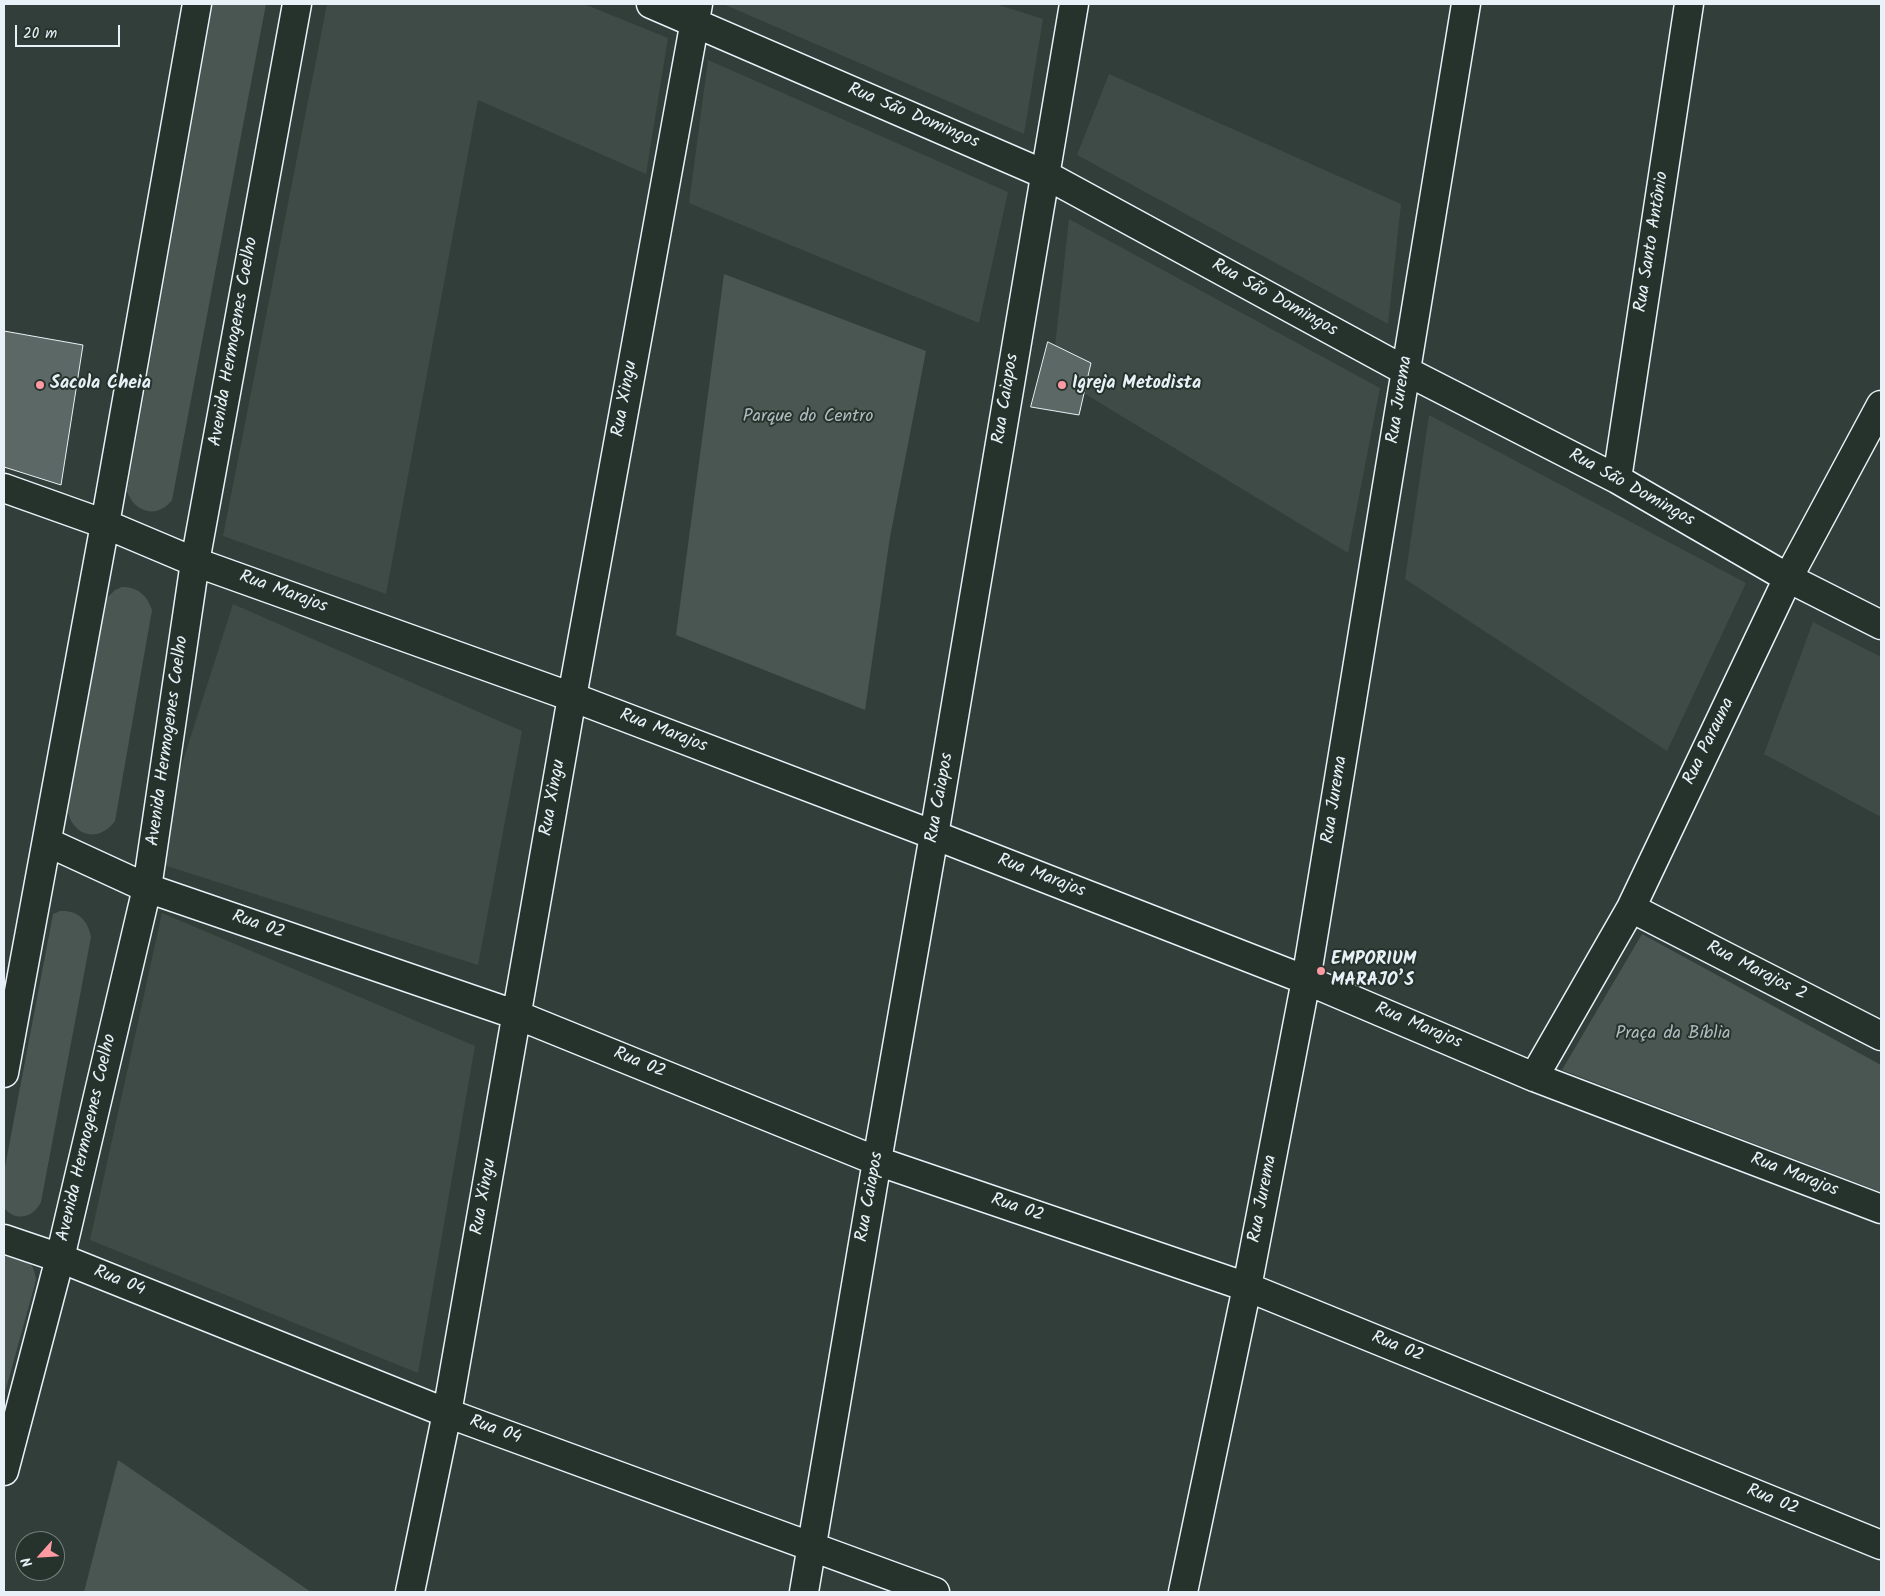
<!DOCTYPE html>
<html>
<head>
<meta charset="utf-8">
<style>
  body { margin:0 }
  #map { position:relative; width:1885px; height:1596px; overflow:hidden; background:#323e39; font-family:Kalam,sans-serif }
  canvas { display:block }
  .frame { position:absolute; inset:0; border:5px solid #e8f1f8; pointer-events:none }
  .north { position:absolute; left:15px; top:1531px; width:50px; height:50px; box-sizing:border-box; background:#26332d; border:1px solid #747f7e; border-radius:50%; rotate:244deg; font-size:14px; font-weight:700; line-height:20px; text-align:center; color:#e8f1f8 }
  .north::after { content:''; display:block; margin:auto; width:18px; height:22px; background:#ff9aa2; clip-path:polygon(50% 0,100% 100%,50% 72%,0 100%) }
  .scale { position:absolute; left:15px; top:25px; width:105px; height:22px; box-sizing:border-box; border:2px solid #e8f1f8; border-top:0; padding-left:6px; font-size:15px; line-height:18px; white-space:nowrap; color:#e8f1f8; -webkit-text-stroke:4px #26332d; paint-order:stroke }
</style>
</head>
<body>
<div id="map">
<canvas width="1885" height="1596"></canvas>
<div class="frame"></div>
<div class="north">N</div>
<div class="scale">20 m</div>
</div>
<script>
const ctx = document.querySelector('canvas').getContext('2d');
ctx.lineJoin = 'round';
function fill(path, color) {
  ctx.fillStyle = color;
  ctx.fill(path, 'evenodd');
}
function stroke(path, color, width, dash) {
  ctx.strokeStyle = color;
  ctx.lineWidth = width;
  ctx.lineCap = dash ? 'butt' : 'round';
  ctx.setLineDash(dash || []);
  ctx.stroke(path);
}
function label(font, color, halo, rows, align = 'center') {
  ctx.font = font + ' Kalam,sans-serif';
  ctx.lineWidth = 4;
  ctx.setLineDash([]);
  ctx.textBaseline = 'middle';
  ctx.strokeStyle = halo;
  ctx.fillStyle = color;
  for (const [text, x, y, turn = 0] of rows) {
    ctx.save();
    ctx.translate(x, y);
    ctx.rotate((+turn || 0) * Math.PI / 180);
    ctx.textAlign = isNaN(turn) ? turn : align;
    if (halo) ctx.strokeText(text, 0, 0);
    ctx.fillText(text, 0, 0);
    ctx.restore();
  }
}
fill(new Path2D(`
  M327 4H584L668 38 646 174 478 100 386 594 223 536Z
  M723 4H996L1043 19 1024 134Z
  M708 60 1008 192 979 323 689 203Z
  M1109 74 1401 204 1388 324 1077 155Z
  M1069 219 1380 388 1348 553 1052 374Z
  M1429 415 1746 583 1667 751 1405 579Z
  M233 604 522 731 478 965 151 861Z
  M1813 622 1881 657V817L1764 754Z
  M162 913 475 1046 418 1373 90 1240Z`), '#3f4b46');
fill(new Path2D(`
  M213 4H266L172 500C158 519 134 513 127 491Z
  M724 274 926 351 890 537 865 710 676 635Z
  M122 587C138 587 147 595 152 610L115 821C100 842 74 838 68 812L104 601 115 590Z
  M60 911C78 910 88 920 91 937L41 1202C33 1218 16 1222 4 1208V1172L53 914Z
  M1642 934 1881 1065V1192L1562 1070Z
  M9 1254C26 1259 34 1261 36 1280L4 1396V1255Z
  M118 1460 311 1592H84Z`), '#495651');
const building = new Path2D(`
  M4 331 83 345 61 485 4 467Z
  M1048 342 1091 363 1079 415 1031 407Z`);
fill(building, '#5c6865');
stroke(building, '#e8f1f8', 1);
const minor = new Path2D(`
  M651 4 1044 174 1406 371 1617 479 1788 578 1881 625
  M1617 479 1689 4
  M4 488 105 524
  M195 562 572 697 934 835 1306 980 1534 1077 1881 1209
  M147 888 517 1015 877 1161 1247 1287 1881 1545
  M1631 908 1881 1036
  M1534 1077 1631 908 1788 578 1881 405
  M60 1258 447 1413 935 1592
  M410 1592 447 1413 572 697 698 4
  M804 1592 877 1161 934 835 1074 4
  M1183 1592 1247 1287 1306 980 1466 4`);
const major = new Path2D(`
  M105 524 195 562
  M47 842 147 888
  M4 1073 105 524 197 4
  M4 1239 60 1258
  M4 1471 60 1258 147 888 195 562 297 4`);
stroke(minor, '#e8f1f8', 31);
stroke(major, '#e8f1f8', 31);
stroke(minor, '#26332d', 28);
stroke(major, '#26332d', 28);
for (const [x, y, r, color] of [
  [40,385,5,"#ff9aa2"],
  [1062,385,5,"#ff9aa2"],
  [1321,971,5,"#ff9aa2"]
]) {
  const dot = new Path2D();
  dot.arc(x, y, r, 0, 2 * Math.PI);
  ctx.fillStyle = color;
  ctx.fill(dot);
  stroke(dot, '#26332d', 2);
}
label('18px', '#e8f1f8', '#26332d', [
  ["Rua São Domingos",913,117,23],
  ["Rua Santo Antônio",1653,242,-81],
  ["Rua São Domingos",1274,299,29],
  ["Avenida Hermogenes Coelho",235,342,-80],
  ["Rua Xingu",626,399,-80],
  ["Rua Caiapos",1007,399,-81],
  ["Rua Jurema",1401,400,-81],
  ["Rua São Domingos",1631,489,29],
  ["Rua Marajos",283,593,20],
  ["Rua Marajos",663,732,21],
  ["Avenida Hermogenes Coelho",169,741,-82],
  ["Rua Parauna",1710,742,-64],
  ["Rua Xingu",554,798,-80],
  ["Rua Caiapos",941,798,-80],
  ["Rua Jurema",1336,800,-81],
  ["Rua Marajos",1041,877,21],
  ["Rua 02",258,926,19],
  ["Rua Marajos 2",1756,972,27],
  ["Rua Marajos",1418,1027,23],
  ["Rua 02",639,1064,22],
  ["Avenida Hermogenes Coelho",88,1138,-77],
  ["Rua Marajos",1794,1176,21],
  ["Rua Xingu",485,1197,-80],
  ["Rua Caiapos",871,1197,-80],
  ["Rua Jurema",1264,1199,-79],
  ["Rua 02",1017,1209,19],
  ["Rua 04",119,1282,22],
  ["Rua 02",1397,1348,22],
  ["Rua 04",495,1431,20],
  ["Rua 02",1772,1501,22]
]);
label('bold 18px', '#e8f1f8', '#26332d', [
  ["Sacola Cheia",50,385],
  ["Igreja Metodista",1072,385],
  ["EMPORIUM",1331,961],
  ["MARAJO’S",1331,982]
], 'left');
label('18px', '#b0bbbe', '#26332d', [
  ["Parque do Centro",808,418],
  ["Praça da Bíblia",1673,1035]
]);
</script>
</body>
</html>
